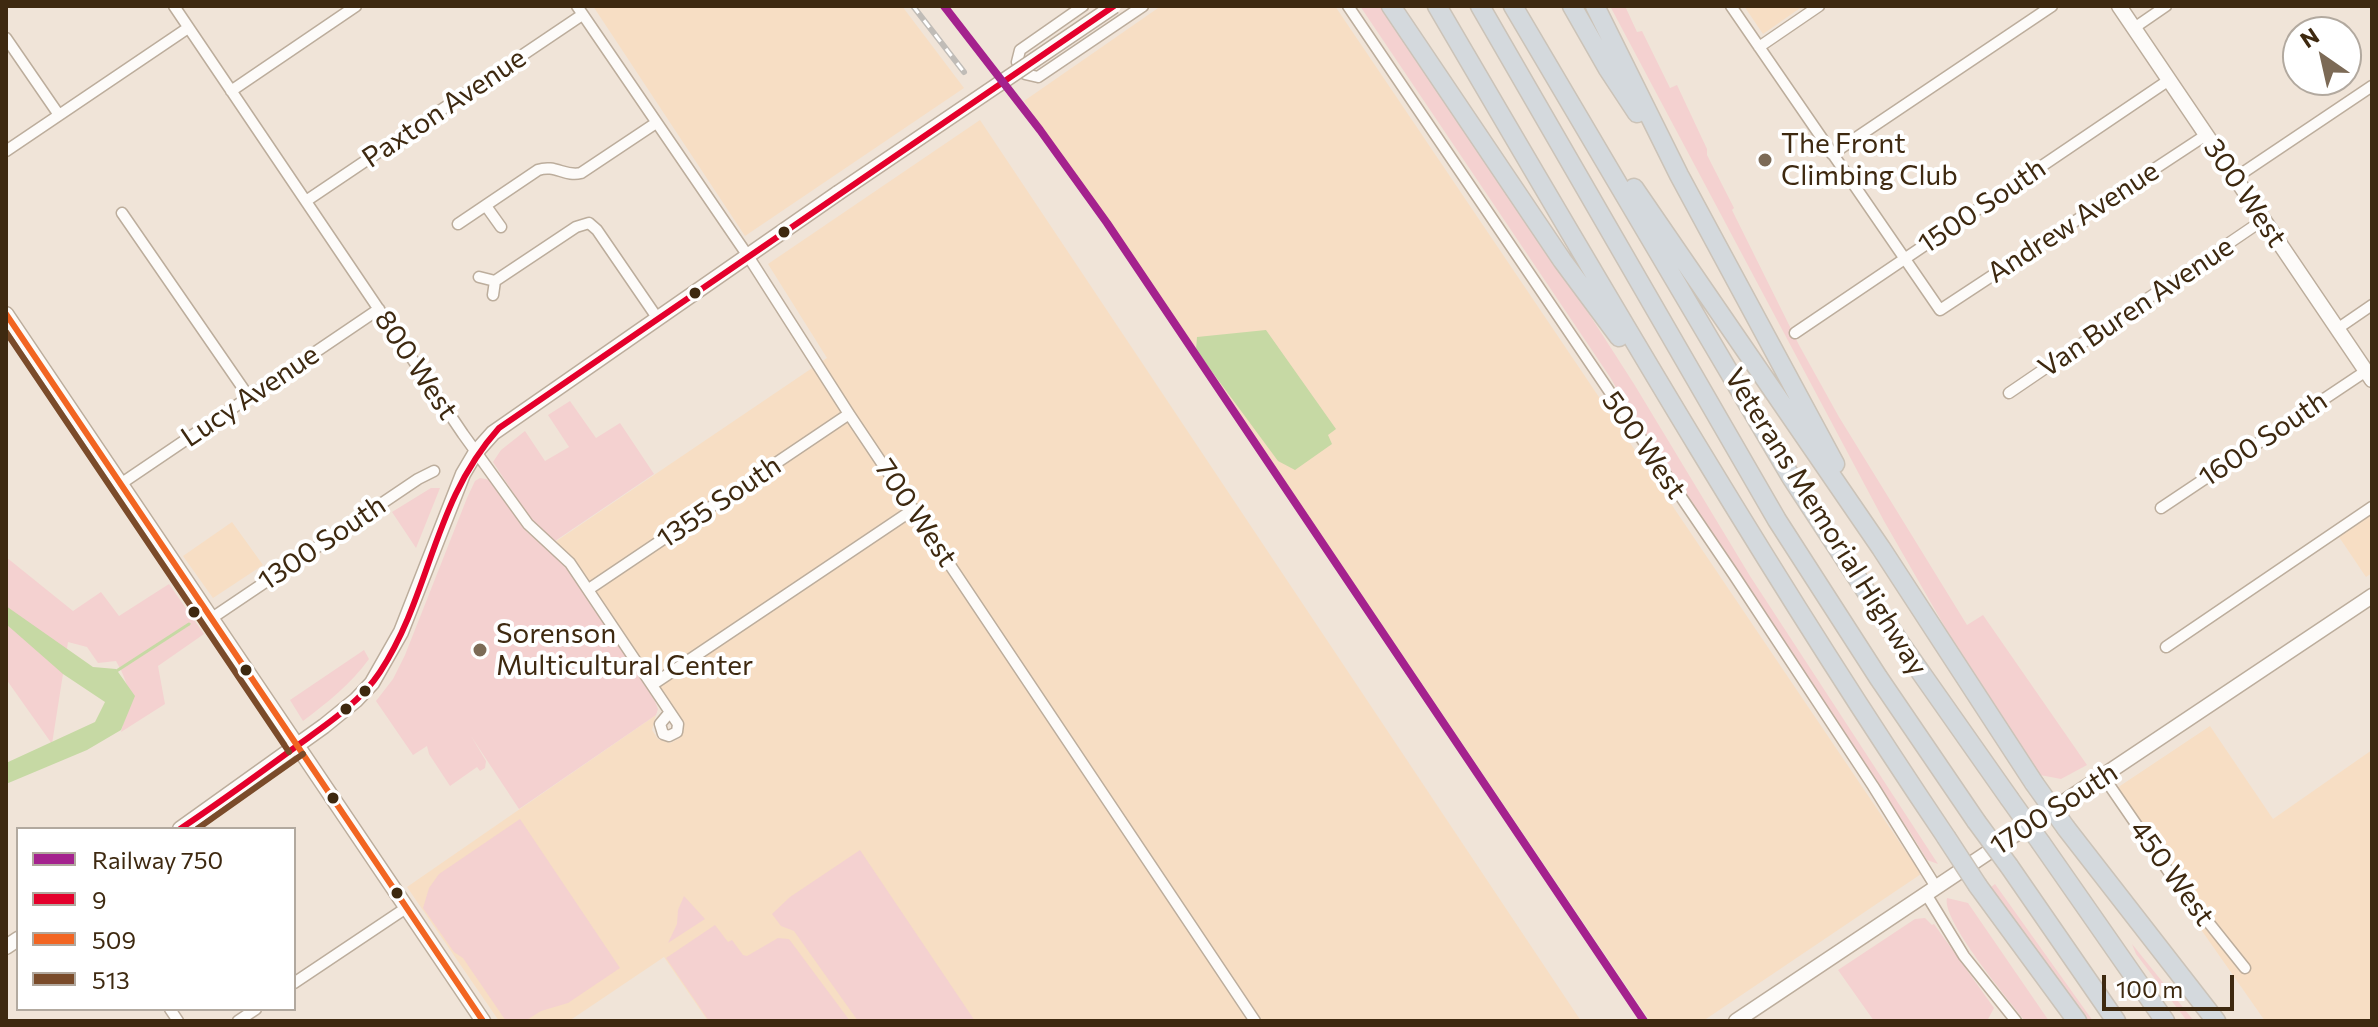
<!DOCTYPE html>
<html>
<head>
<meta charset="utf-8">
<style>
  body { margin:0 }
  #map { position:relative; width:2378px; height:1027px; overflow:hidden; background:#f0e4d8; font-family:Commissioner,sans-serif }
  canvas { display:block }
  .frame { position:absolute; inset:0; border:8px solid #3e2910; pointer-events:none }
  .legend { position:absolute; left:16px; top:827px; width:280px; height:184px; box-sizing:border-box; background:#fff; border:2px solid #b2a99f; margin:0; padding:10px 14px; list-style:none; font-size:24px; color:#3e2910 }
  .legend li { display:flex; align-items:center; gap:16px; height:40px }
  .legend b { width:40px; border:2px solid #b2a99f }
  .north { position:absolute; left:2282px; top:16px; width:80px; height:80px; box-sizing:border-box; background:#fff; border:2px solid #b2a99f; border-radius:50%; rotate:326deg; font-size:22px; font-weight:700; line-height:32px; text-align:center; color:#3e2910 }
  .north::after { content:''; display:block; margin:auto; width:28px; height:36px; background:#7c6a56; clip-path:polygon(50% 0,100% 100%,50% 72%,0 100%) }
  .scale { position:absolute; left:2102px; top:975px; width:132px; height:36px; box-sizing:border-box; border:4px solid #3e2910; border-top:0; padding-left:10px; font-size:24px; line-height:28px; white-space:nowrap; color:#3e2910; -webkit-text-stroke:6px #fff; paint-order:stroke }
</style>
</head>
<body>
<div id="map">
<canvas width="2378" height="1027"></canvas>
<div class="frame"></div>
<ul class="legend">
<li><b style="height:10px;background:#a4228e"></b>Railway 750</li>
<li><b style="height:10px;background:#e4002b"></b>9</li>
<li><b style="height:10px;background:#f26522"></b>509</li>
<li><b style="height:10px;background:#7a4b2a"></b>513</li>
</ul>
<div class="north">N</div>
<div class="scale">100 m</div>
</div>
<script>
const ctx = document.querySelector('canvas').getContext('2d');
ctx.lineJoin = 'round';
function fill(path, color) {
  ctx.fillStyle = color;
  ctx.fill(path, 'evenodd');
}
function stroke(path, color, width, dash) {
  ctx.strokeStyle = color;
  ctx.lineWidth = width;
  ctx.lineCap = dash ? 'butt' : 'round';
  ctx.setLineDash(dash || []);
  ctx.stroke(path);
}
function label(font, color, halo, rows, align = 'center') {
  ctx.font = font + ' Commissioner,sans-serif';
  ctx.lineWidth = 8;
  ctx.setLineDash([]);
  ctx.textBaseline = 'middle';
  ctx.strokeStyle = halo;
  ctx.fillStyle = color;
  for (const [text, x, y, turn = 0] of rows) {
    ctx.save();
    ctx.translate(x, y);
    ctx.rotate((+turn || 0) * Math.PI / 180);
    ctx.textAlign = isNaN(turn) ? turn : align;
    if (halo) ctx.strokeText(text, 0, 0);
    ctx.fillText(text, 0, 0);
    ctx.restore();
  }
}
fill(new Path2D(`
  M593 6H902L964 88 745 236Z
  M1161 6H1335L1921 874 1703 1021H1650L1170 311 1024 101Z
  M1744 6H1803L1763 34Z
  M980 120 1581 1021H708L664 957 569 1021H499L407 887 656 715 652 730 658 739 670 743 680 738 683 725 576 561 555 542 827 358 768 264Z
  M2372 511V573L2366 577 2337 534Z
  M232 522 263 565 213 598 183 556Z
  M2210 726 2273 819 2372 750V1021H2265L2172 888 2178 882 2117 788Z`), '#f7dec4');
fill(new Path2D(`
  M1360 6H1381L1557 264 1634 384 1750 576 1938 864 1927 860 1910 832 1871 778 1651 448 1610 377Z
  M1610 6H1625L1637 32 1642 31 1670 88 1677 85 1707 149V155L1734 208 1732 210 1799 345 1839 417 1967 625 1983 615 2087 765 2061 779 2040 775 1946 629 1884 521Z
  M570 401 596 438 620 423 654 474 555 541 533 523 493 462 501 450 525 431 545 461 569 447 548 415Z
  M480 478 491 480 527 532 565 565 654 699 658 709 656 715 519 809 471 736 486 761 485 768 480 771 477 767 450 786 429 754 427 746 413 755 376 701 393 679 405 655 467 498 475 481Z
  M431 488H440L416 548 392 512Z
  M6 557 73 611 101 592 119 616 169 584 204 634 158 666 165 704 121 732C130 700 133 691 116 661L98 663 87 647 68 642 52 744 6 679Z
  M364 650 369 659C351 684 328 702 303 721L290 700Z
  M520 819 620 968 568 1003 541 1011 525 1021H506L463 958 454 952 423 908 429 888 439 874Z
  M860 850 975 1021H858L794 931 781 926 772 914 790 897Z
  M1995 884 2093 1021H2084L1991 887Z
  M684 896 705 919 668 943 677 924 678 910Z
  M1947 898 1968 903 2049 1021H2025C2009 1000 1941 920 1947 898Z
  M1925 918 1932 925 1934 924 1994 1008 1987 1021H1874L1838 970 1915 919Z
  M715 925 728 942 732 940 743 955 747 956 778 938 789 939 850 1021H709L666 958Z
  M2132 944 2194 1021H2187L2136 954Z`), '#f4d1d0');
fill(new Path2D(`
  M1266 330 1336 429 1328 435 1332 444 1295 470 1278 461 1196 350 1197 337Z
  M6 606 93 667 116 669 135 696 121 730 87 750 6 784V763L95 722 105 702 63 674 6 624Z`), '#c6d9a4');
stroke(new Path2D(`
  M115 672 189 624`), '#c6d9a4', 3);
const street = new Path2D(`
  M174 6 463 434 528 524 570 563 678 724 677 732 669 736 663 734 660 724 670 712
  M577 6 748 256 849 414 1255 1021
  M1083 6 1020 50 1017 62 1025 74 1038 77 1143 6
  M1348 6 1734 575 1873 786 1936 887
  M1731 6 1940 310 2206 135
  M2134 28 2166 6
  M6 38 59 115
  M1759 47 1819 6
  M231 91 356 6
  M6 151 188 28
  M1832 154 2052 6
  M2235 178 2372 86
  M306 201 582 15
  M486 206 501 227
  M122 213 249 397
  M458 224 538 170C555 164 565 177 581 173L656 123
  M479 277 495 281
  M493 295 495 281 576 227 589 223 597 230 658 319
  M2337 329 2372 305
  M1795 333 2169 80
  M2009 393 2263 220
  M122 483 379 309
  M2161 508 2366 371
  M589 589 849 414
  M212 618 418 479 434 471
  M2166 647 2372 507
  M652 685 914 509
  M2103 776 2173 878 2245 968
  M1926 894 1964 956 2016 1021
  M294 983 406 908
  M170 1009 178 1021
  M238 1021 256 1009`);
const secondary = new Path2D(`
  M2119 6 2372 380
  M6 314 483 1021
  M180 829 324 726 356 700 372 683 401 632 463 474 476 452 493 433 838 193
  M6 947 18 939
  M1736 1021 2372 596`);
const highway = new Path2D(`
  M1391 6 1562 260 1619 337
  M1437 6C1601 286 1764 567 1946 837
  M1480 6 1777 520 1878 677 1976 821
  M1513 6 1791 477 1898 640 2009 798
  M1572 6 1608 69 1637 113
  M1595 6 1679 175 1835 464
  M1634 188 1881 548 2034 783
  M2066 828 2216 1021
  M2041 843 2165 1021
  M2009 866 2116 1021
  M1978 886 2077 1021`);
stroke(street, '#bcad9c', 13);
stroke(secondary, '#bcad9c', 17);
stroke(highway, '#cbc3b8', 21);
stroke(street, '#fdfbf9', 10);
stroke(secondary, '#fdfbf9', 14);
stroke(highway, '#d4d9dd', 18);
const rail = new Path2D(`
  M913 6 964 72`);
stroke(rail, '#c0bcb7', 6);
stroke(rail, '#fff', 3, [9]);
const secondaryBridge = new Path2D(`
  M838 193 1114 6`);
const highwayBridge = new Path2D(`
  M2034 783 2066 828
  M2009 798 2041 843
  M1976 821 2009 866
  M1946 837 1978 886`);
stroke(secondaryBridge, '#bcad9c', 17, []);
stroke(highwayBridge, '#cbc3b8', 21, []);
stroke(secondaryBridge, '#fdfbf9', 14);
stroke(highwayBridge, '#d4d9dd', 18);
stroke(new Path2D(`
  M180 829C219 803 256 776 294 748 324 726 359 704 380 672 432 592 432 503 499 428L1114 6`), '#e4002b', 6);
stroke(new Path2D(`
  M6 314 483 1021`), '#f26522', 6);
stroke(new Path2D(`
  M6 332 289 752
  M197 829 303 754`), '#7a4b2a', 6);
stroke(new Path2D(`
  M944 6 1040 130 1107 223 1644 1021`), '#a4228e', 8);
for (const [x, y, r, color] of [
  [1765,160,8,"#7c6a56"],
  [784,232,7,"#3e2910"],
  [695,293,7,"#3e2910"],
  [194,612,7,"#3e2910"],
  [480,650,8,"#7c6a56"],
  [246,670,7,"#3e2910"],
  [365,691,7,"#3e2910"],
  [346,709,7,"#3e2910"],
  [333,798,7,"#3e2910"],
  [397,893,7,"#3e2910"]
]) {
  const dot = new Path2D();
  dot.arc(x, y, r, 0, 2 * Math.PI);
  ctx.fillStyle = color;
  ctx.fill(dot);
  stroke(dot, '#fff', 3);
}
label('28px', '#3e2910', '#fff', [
  ["Paxton Avenue",444,108,-34],
  ["300 West",2245,193,56],
  ["1500 South",1982,206,-34],
  ["Andrew Avenue",2073,222,-33],
  ["Van Buren Avenue",2136,307,-34],
  ["800 West",416,365,56],
  ["Lucy Avenue",250,396,-34],
  ["1600 South",2263,439,-34],
  ["500 West",1644,445,55],
  ["1355 South",719,502,-34],
  ["700 West",916,513,56],
  ["Veterans Memorial Highway",1826,522,58],
  ["1300 South",322,543,-34],
  ["1700 South",2054,809,-33],
  ["450 West",2172,873,54]
]);
label('28px', '#3e2910', '#fff', [
  ["The Front",1781,144],
  ["Climbing Club",1781,176],
  ["Sorenson",496,634],
  ["Multicultural Center",496,666]
], 'left');
</script>
</body>
</html>
